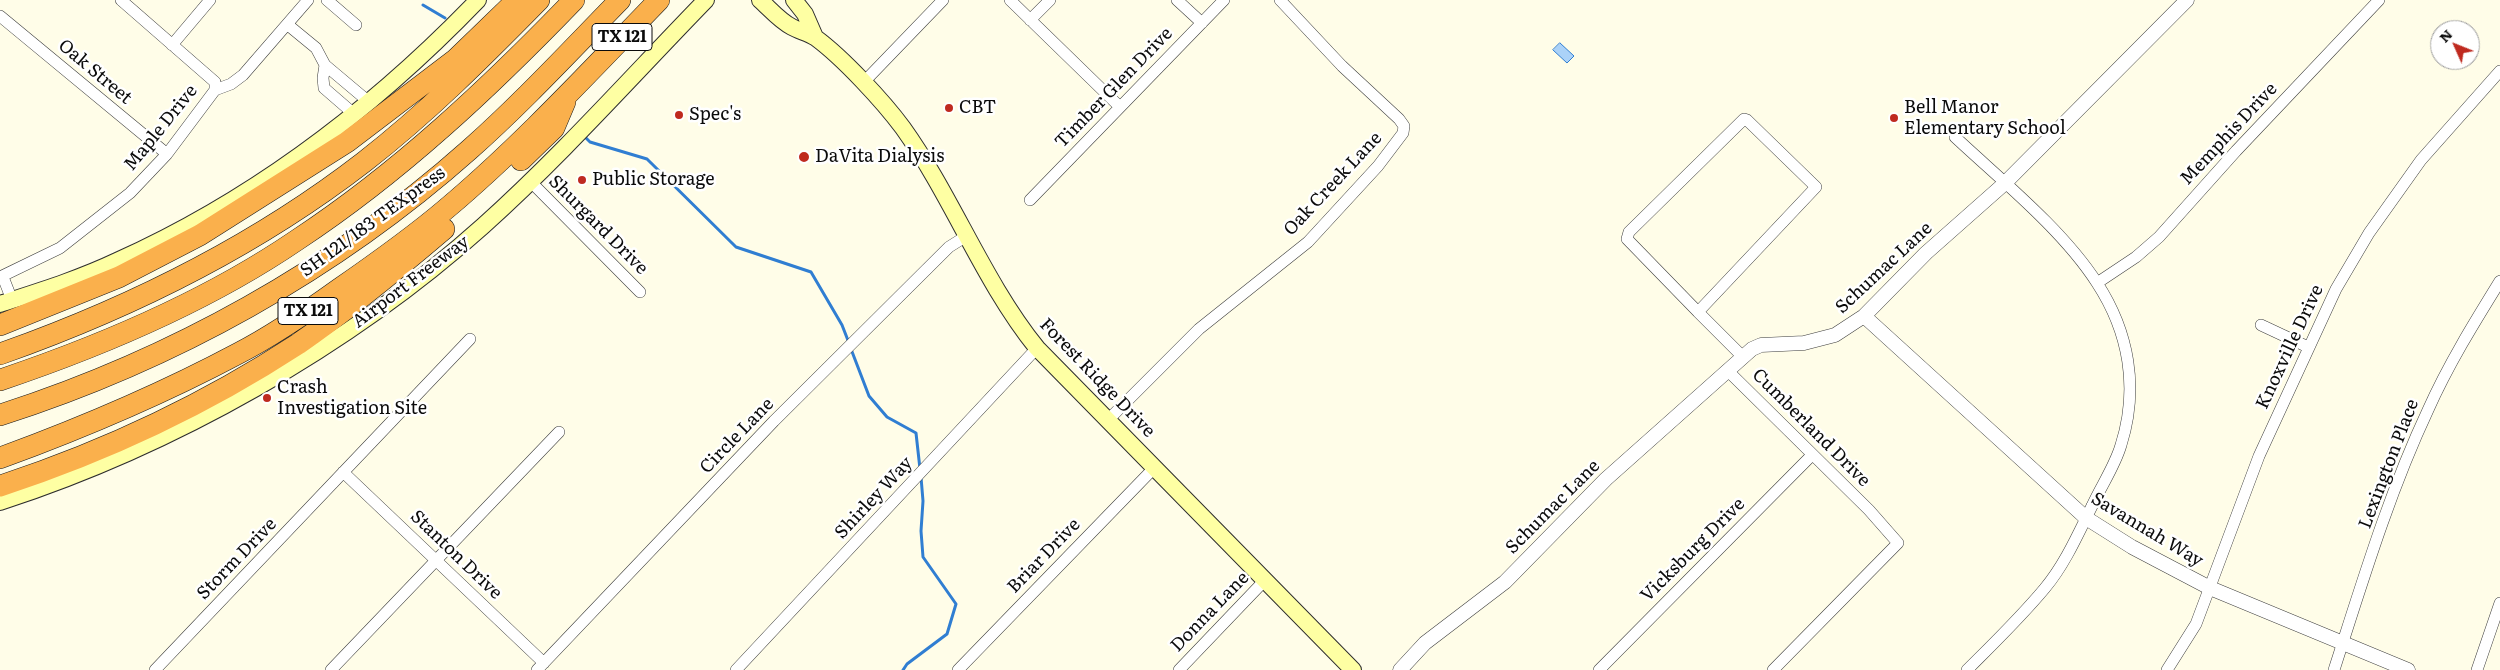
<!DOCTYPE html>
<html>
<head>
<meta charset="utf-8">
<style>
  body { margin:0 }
  #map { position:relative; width:2500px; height:670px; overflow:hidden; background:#fffde8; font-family:Literata,serif }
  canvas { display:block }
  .north { position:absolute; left:2430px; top:20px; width:50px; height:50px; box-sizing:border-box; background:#fff; border:1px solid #9d9d9d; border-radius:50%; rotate:314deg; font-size:14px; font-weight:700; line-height:20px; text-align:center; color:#0b0b0b }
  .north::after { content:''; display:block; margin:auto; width:18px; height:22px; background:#bf2a1f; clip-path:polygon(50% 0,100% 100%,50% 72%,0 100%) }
</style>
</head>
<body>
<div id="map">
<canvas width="2500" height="670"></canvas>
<div class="north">N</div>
</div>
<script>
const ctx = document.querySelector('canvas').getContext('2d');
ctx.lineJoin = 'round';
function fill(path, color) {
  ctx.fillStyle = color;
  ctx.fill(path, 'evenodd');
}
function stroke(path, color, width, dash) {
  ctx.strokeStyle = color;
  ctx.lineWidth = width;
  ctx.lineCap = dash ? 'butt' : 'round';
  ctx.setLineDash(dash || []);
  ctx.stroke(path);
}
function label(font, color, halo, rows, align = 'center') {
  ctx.font = font + ' Literata,serif';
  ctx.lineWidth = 5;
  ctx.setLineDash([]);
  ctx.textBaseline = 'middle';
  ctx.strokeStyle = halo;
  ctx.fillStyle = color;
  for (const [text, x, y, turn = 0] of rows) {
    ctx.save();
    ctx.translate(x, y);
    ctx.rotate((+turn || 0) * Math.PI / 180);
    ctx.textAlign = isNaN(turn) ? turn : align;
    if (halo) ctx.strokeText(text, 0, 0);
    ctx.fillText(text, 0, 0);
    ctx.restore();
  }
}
const water = new Path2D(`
  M1560 43 1574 56 1567 63 1553 50Z`);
fill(water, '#abd2f8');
stroke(water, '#307ed2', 1);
stroke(new Path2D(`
  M423 5 445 18
  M586 138 590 142 647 159 736 247 811 272 842 325 849 343
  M851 349 869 396 887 417 916 433 920 469
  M903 670 907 664 947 634 956 604 923 557 921 531 923 501 921 477`), '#307ed2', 3);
const minor = new Path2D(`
  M121 0 215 82V90
  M327 0 356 25
  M1010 0 1120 107
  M1177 0 1202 23
  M0 16 167 154
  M1030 20 1050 0
  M288 25 316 48 325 65 323 78 324 88 354 114
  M172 45 210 0
  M325 65 369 102
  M863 83 943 0
  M1744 119 1747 120 1816 187 1698 312 1627 239 1629 232Z
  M1955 137C2001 180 2063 230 2097 283 2129 332 2139 388 2121 445 2115 466 2101 486 2092 506 2078 534 2065 564 2045 588 2021 617 1994 643 1967 670
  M531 182 640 292
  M1030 200 1224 0
  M0 277 60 248 130 193 167 154 215 90 231 84 243 75 308 0
  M3 277 12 300
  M2097 283 2136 257 2159 237 2236 151 2379 0
  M1698 312 1743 357
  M2261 325 2308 347
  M1728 371 1869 510 1898 543 1773 670
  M1107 421 1199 329 1308 242 1378 166 1403 133 1404 126 1399 119 1342 66 1280 0
  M343 472 544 663
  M155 670 470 339
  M331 670 559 432
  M537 670 774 421 949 247 968 235
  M736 670 1037 348
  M958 670 1155 467
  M1179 670 1266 579
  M1599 670 1812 455
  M2167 670 2196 624 2259 456 2336 289 2369 233 2421 160 2500 71
  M2334 670C2362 583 2389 493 2428 410 2448 365 2474 323 2500 281
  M2477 670 2500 603`);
const tertiary = new Path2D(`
  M1864 316 2086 518 2132 547 2210 588 2408 670
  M1400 670 1425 643 1505 582 1606 479 1752 349 1761 345 1804 343 1835 335 1864 316 1926 253 2004 184 2187 0`);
const secondary = new Path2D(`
  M760 0C770 9 780 21 792 27 799 31 809 33 816 38 843 58 883 101 903 128 953 198 983 281 1037 348L1353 670
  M794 0 805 14 815 37
  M0 304C40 291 79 279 117 261 253 200 375 107 478 0
  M0 502C172 446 348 347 483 226 562 155 632 76 706 0`);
const motorway = new Path2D(`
  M521 160 554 128 565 102
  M0 325 119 277 200 235 347 142 456 59 517 0
  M0 354C130 308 254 247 364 162 427 113 483 57 539 0
  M0 380C101 346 209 300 297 240 400 172 489 88 574 0
  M0 415C172 360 334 270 469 150 522 103 570 51 620 0
  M0 458C82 428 162 394 239 353 274 335 307 312 339 289 375 264 412 238 446 209 522 145 590 71 659 0
  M0 486C104 452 206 404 298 344 349 309 397 269 444 229`);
stroke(minor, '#3e3e3e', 12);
stroke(tertiary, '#3e3e3e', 15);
stroke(secondary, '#2d2d2d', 18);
stroke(motorway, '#1c1c1c', 22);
stroke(minor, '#fff', 11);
stroke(tertiary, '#fff', 14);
stroke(secondary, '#feffa3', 16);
stroke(motorway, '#fab04c', 21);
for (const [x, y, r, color] of [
  [949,108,5,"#bf2a1f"],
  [679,115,5,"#bf2a1f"],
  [1894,118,5,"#bf2a1f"],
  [804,157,6,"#bf2a1f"],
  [582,180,5,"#bf2a1f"],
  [267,398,5,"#bf2a1f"]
]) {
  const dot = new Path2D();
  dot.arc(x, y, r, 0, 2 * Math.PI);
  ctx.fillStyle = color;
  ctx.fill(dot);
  stroke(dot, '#fff', 2);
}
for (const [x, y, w] of [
  [622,37,60],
  [308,311,60]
]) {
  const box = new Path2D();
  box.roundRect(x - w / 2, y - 13.5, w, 27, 4);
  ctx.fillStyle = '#fff';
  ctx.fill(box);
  stroke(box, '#0b0b0b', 1);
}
label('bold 16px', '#0b0b0b', null, [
  ["TX 121",622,37],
  ["TX 121",308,311]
]);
label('18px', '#0b0b0b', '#fff', [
  ["Oak Street",95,72,40],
  ["Timber Glen Drive",1114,88,-46],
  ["Maple Drive",161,128,-51],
  ["Memphis Drive",2229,134,-47],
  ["Oak Creek Lane",1333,184,-47],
  ["SH 121/183 TEXpress",373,222,-36],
  ["Shurgard Drive",598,225,45],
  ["Schumac Lane",1884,268,-43],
  ["Airport Freeway",411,282,-37],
  ["Knoxville Drive",2290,347,-65],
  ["Forest Ridge Drive",1097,378,46],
  ["Cumberland Drive",1811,428,45],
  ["Circle Lane",737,436,-46],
  ["Lexington Place",2389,464,-69],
  ["Shirley Way",874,498,-47],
  ["Schumac Lane",1553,507,-45],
  ["Savannah Way",2147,530,31],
  ["Vicksburg Drive",1693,550,-45],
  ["Stanton Drive",456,555,44],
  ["Briar Drive",1044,556,-46],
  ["Storm Drive",237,559,-46],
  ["Donna Lane",1210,612,-46]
]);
label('18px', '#0b0b0b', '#fff', [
  ["CBT",959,108],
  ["Bell Manor",1904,108],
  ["Elementary School",1904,129],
  ["Spec's",689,115],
  ["DaVita Dialysis",815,157],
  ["Public Storage",592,180],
  ["Crash",277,388],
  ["Investigation Site",277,409]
], 'left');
</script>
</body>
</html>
